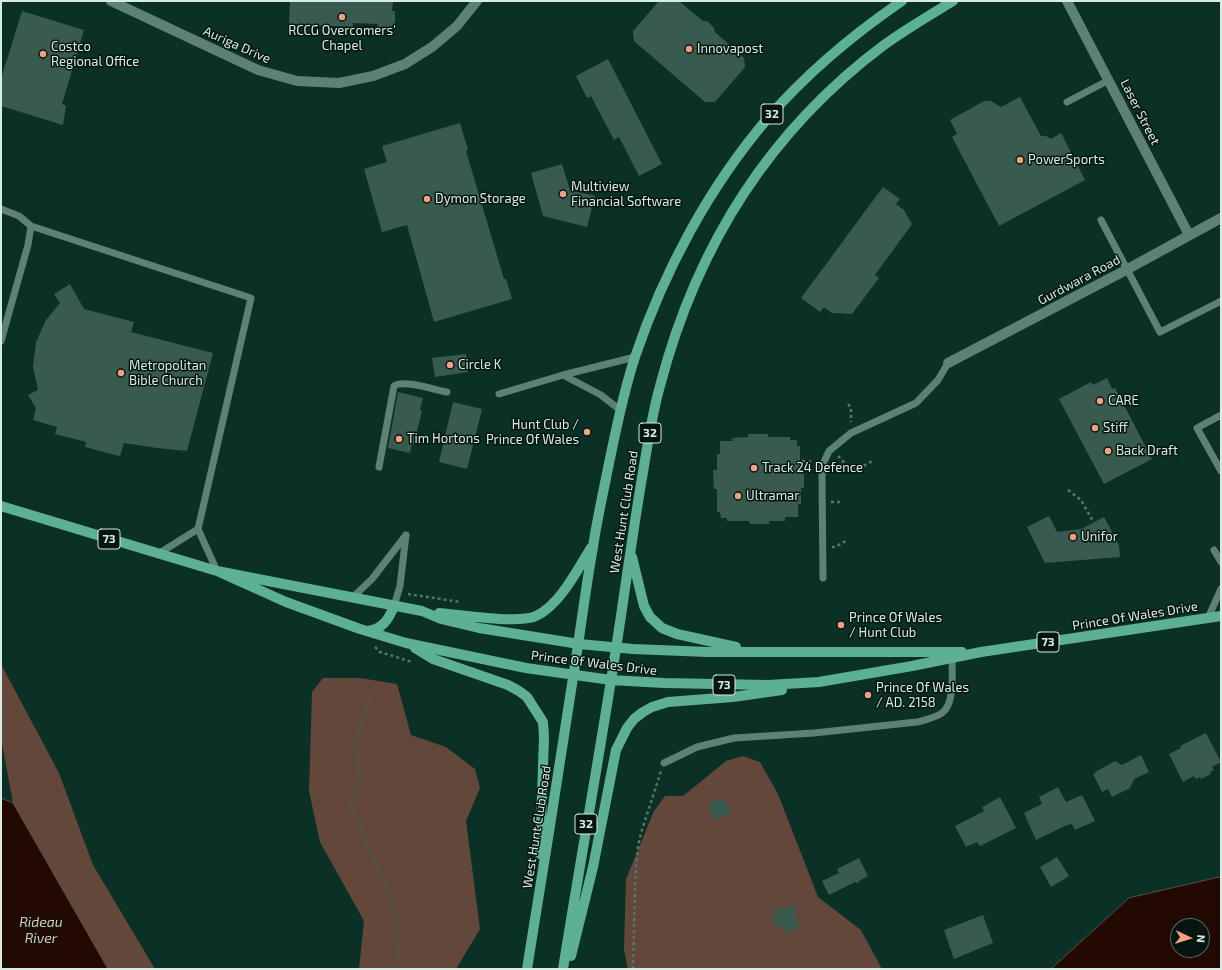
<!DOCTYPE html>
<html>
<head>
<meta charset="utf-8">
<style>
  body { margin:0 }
  #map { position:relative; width:1222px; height:970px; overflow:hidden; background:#0b3025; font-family:"Exo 2",sans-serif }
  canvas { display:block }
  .frame { position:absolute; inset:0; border:2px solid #d8ece4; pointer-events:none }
  .north { position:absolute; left:1170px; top:918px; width:40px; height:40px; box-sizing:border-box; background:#061510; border:1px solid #5a6b65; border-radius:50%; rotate:94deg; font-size:11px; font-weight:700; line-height:16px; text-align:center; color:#d8ece4 }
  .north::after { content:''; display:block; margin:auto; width:14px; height:18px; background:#f2a080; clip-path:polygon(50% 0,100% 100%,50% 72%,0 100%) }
</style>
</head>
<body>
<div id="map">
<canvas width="1222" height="970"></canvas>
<div class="frame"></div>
<div class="north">N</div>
</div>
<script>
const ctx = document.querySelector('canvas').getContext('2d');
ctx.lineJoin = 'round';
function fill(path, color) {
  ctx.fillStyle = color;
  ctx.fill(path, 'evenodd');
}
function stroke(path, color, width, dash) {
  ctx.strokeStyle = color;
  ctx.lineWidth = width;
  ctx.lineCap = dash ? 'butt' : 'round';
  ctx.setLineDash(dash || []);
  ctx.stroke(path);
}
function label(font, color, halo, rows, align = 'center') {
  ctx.font = font + ' "Exo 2",sans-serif';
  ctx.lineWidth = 3;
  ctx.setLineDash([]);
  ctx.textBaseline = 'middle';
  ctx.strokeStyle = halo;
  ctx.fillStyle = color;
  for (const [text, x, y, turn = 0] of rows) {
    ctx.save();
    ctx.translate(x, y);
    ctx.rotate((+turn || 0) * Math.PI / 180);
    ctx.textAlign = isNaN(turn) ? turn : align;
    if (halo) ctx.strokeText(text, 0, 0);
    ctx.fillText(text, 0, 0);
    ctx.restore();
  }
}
fill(new Path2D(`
  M1 664 59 773 93 865 155 969H108L13 803 1 738Z
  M323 678H360L397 684 411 735 446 747 475 769 480 788 466 821 480 929 456 969H359L364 921 320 842 309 791 312 692Z
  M743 756 760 762 778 794 818 897 861 930 882 969H628L624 950 626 879 654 811 665 796H683L726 761Z`), '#64473b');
const water = new Path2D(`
  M1 798 13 803 108 969H1Z
  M1221 877V969H1051L1129 898ZM1178 926H1202V950H1178Z`);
fill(water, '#220a03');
stroke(water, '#594e46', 1);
stroke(new Path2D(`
  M370 697 357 737 359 785 350 804 396 909 398 957 397 969`), '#594e46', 4);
fill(new Path2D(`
  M290 1H393L392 11H395V23L390 28H377L378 24 353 23V27L289 24Z
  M659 1H679L703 21H707L714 28 715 32 744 58 745 67 715 102H705L634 41 633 31Z
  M22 11 84 30 62 104 66 106 63 125 1 106V79Z
  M608 59 662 164 639 176 619 137 614 140 591 96 587 98 576 76Z
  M1020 97 1041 136H1046L1051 139 1061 133 1085 180 999 226 952 137 957 134 950 120 984 101H991L1001 107Z
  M460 123 468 150 466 151 504 279H506L512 299 434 322 407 225 382 232 364 169 387 162 382 146Z
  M562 164 570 190 595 196 587 227 543 216 531 173Z
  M883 187 900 199 896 204 904 210 912 224 875 275 879 278 852 314 832 313 824 307 820 312 801 298Z
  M70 284 84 309 134 322 131 332 213 353 187 451 157 448 124 443 120 456 115 455 85 447 86 442 55 434 57 427 33 420 36 408 28 395 38 390 33 367 36 342 46 320 60 303 54 294Z
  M466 354 468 372 435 377 432 358Z
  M1107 378 1112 389 1115 388 1152 459 1104 484 1059 399 1091 382 1093 385Z
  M398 392 423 398 420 410 422 411 414 444H412L410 453 388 448Z
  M453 402 482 409 467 469 439 462Z
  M748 434H768V437H790V440H797V446H800V469H804V488H801V504H798V517H785V521H769V524H750L749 521H727V518H721L720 512H717V489H714L713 470H717V454H720V441H733L732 438 748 437Z
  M1049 516 1057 532 1081 529 1104 517 1119 545 1120 557 1045 563 1027 527Z
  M1206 733 1221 762 1212 767 1214 770 1210 772 1211 774 1201 779 1200 777 1196 779 1194 776 1183 782 1169 754 1181 748 1180 746Z
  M1141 755 1149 772 1134 779 1130 788 1112 797 1108 789 1102 792 1093 774 1096 773 1095 772 1115 761 1122 765Z
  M1058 787 1066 802 1082 795 1095 821 1075 830 1072 824 1067 825 1036 840 1024 813 1042 804 1039 797Z
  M1000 797 1016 828 980 846 977 842 966 847 955 826 984 811 982 807Z
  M724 798 731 813 715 820 708 804Z
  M1057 857 1069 876 1051 887 1040 867Z
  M859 858 868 876 859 881 858 883 855 882 829 895 822 881 839 873 837 869Z
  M794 905 799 929 784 932 783 926 775 927 773 910Z
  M983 915 993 943 954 959 944 930Z`), '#395b4f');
stroke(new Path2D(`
  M848 404 851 408V422
  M838 456C841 458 844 464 847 465 855 470 865 466 872 461
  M802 461 813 462
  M1068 490 1081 500 1093 521
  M831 502H843
  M832 547H835L846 541
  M408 594 460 602
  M375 647 380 652 412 662
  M633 969 635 883 638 846 641 833 661 771`), '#56756b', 2.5, [3, 3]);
stroke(new Path2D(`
  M1067 102 1109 80
  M1 209 19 216 31 226 28 245 1 341
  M1101 220 1160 332 1221 301
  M31 226 251 298 198 529 217 571
  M563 375 601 395 620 410
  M499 394 563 375 635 357
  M1221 415 1197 428 1221 471
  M379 467 394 386C403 379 435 390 447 392
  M1214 550 1221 562
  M158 554 198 529
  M823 578 822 477 823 464 829 451 851 433 916 403 938 380 948 363
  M352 598 372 579 406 535
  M394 606 400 586 406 535
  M1208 618 1221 589
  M664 763 697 747 734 738 814 733 917 722C925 720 935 718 942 713 955 704 952 672 952 658`), '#5d8275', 7);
stroke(new Path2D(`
  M1067 1 1189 235
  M948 363 1126 270 1221 218`), '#5d8275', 10);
stroke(new Path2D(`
  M111 1 258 70 297 81 339 83 373 76 405 64 432 47 457 26 477 1`), '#5d8275', 10);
stroke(new Path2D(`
  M1 506 217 571 422 611 441 619 479 628 579 644 633 649 708 652H962
  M632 557 644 606 650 617 662 628 677 634 736 647
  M217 571 286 602 360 629 406 643 526 668 611 680 664 683 768 685 819 682 912 666 981 652 1221 616
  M439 613C460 615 519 624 536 616 560 605 577 570 591 548
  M367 631C382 630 389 619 394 606
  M415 648 433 659 508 685 519 691 527 697 543 722 544 737 540 854
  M571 956 593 867 616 750 627 728 634 719 643 712 652 707 668 702 733 697 782 690
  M527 969C543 868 560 766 575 665 581 626 586 586 593 547 597 520 603 494 608 468 616 430 623 393 635 357 664 271 709 187 768 118 807 73 854 34 902 1
  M563 969C581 856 602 742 619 629 627 576 634 524 643 472 648 443 652 414 660 386 696 248 769 131 884 45 906 29 930 15 953 1`), '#5db096', 10);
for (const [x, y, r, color] of [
  [342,17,4,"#f2a080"],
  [689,49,4,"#f2a080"],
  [43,54,4,"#f2a080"],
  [1020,160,4,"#f2a080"],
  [563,194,4,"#f2a080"],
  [427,199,4,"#f2a080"],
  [450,365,4,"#f2a080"],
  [121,373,4,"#f2a080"],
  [1100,401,4,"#f2a080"],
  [1095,428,4,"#f2a080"],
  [587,432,4,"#f2a080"],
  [399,439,4,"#f2a080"],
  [1108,451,4,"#f2a080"],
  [754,468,4,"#f2a080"],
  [738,496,4,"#f2a080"],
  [1073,537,4,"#f2a080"],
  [841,625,4,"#f2a080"],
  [868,695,4,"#f2a080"]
]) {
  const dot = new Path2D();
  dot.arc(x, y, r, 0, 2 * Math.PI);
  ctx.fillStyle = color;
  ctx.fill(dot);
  stroke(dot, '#061510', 1.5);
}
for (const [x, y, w] of [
  [772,114,22],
  [650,433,22],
  [109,539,22],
  [1048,642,22],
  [724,685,22],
  [586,824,22]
]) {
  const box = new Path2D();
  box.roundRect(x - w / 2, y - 10, w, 20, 3);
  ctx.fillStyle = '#061510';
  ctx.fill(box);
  stroke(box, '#d8ece4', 1);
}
label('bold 12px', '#d8ece4', null, [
  ["32",772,114],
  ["32",650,433],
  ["73",109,539],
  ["73",1048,642],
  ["73",724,685],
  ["32",586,824]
]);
label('13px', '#d8ece4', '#061510', [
  ["RCCG Overcomers'",342,31,"center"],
  ["Chapel",342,46,"center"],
  ["Costco",51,47],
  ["Regional Office",51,62],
  ["Innovapost",697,49],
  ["PowerSports",1028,160],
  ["Multiview",571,187],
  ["Financial Software",571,202],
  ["Dymon Storage",435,199],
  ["Circle K",458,365],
  ["Metropolitan",129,366],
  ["Bible Church",129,381],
  ["CARE",1108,401],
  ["Hunt Club /",579,425,"right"],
  ["Prince Of Wales",579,440,"right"],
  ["Stiff",1103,428],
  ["Tim Hortons",407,439],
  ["Back Draft",1116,451],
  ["Track 24 Defence",762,468],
  ["Ultramar",746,496],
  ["Unifor",1081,537],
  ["Prince Of Wales",849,618],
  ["/ Hunt Club",849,633],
  ["Prince Of Wales",876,688],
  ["/ AD. 2158",876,703]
], 'left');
label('13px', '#d8ece4', '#061510', [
  ["Auriga Drive",237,45,24],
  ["Laser Street",1140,112,63],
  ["Gurdwara Road",1079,280,-28],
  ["West Hunt Club Road",624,512,-81],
  ["Prince Of Wales Drive",1135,616,-9],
  ["Prince Of Wales Drive",594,663,7],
  ["West Hunt Club Road",537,827,-81]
]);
label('italic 14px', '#f8bda6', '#061510', [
  ["Rideau",41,922],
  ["River",41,938]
]);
</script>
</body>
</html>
